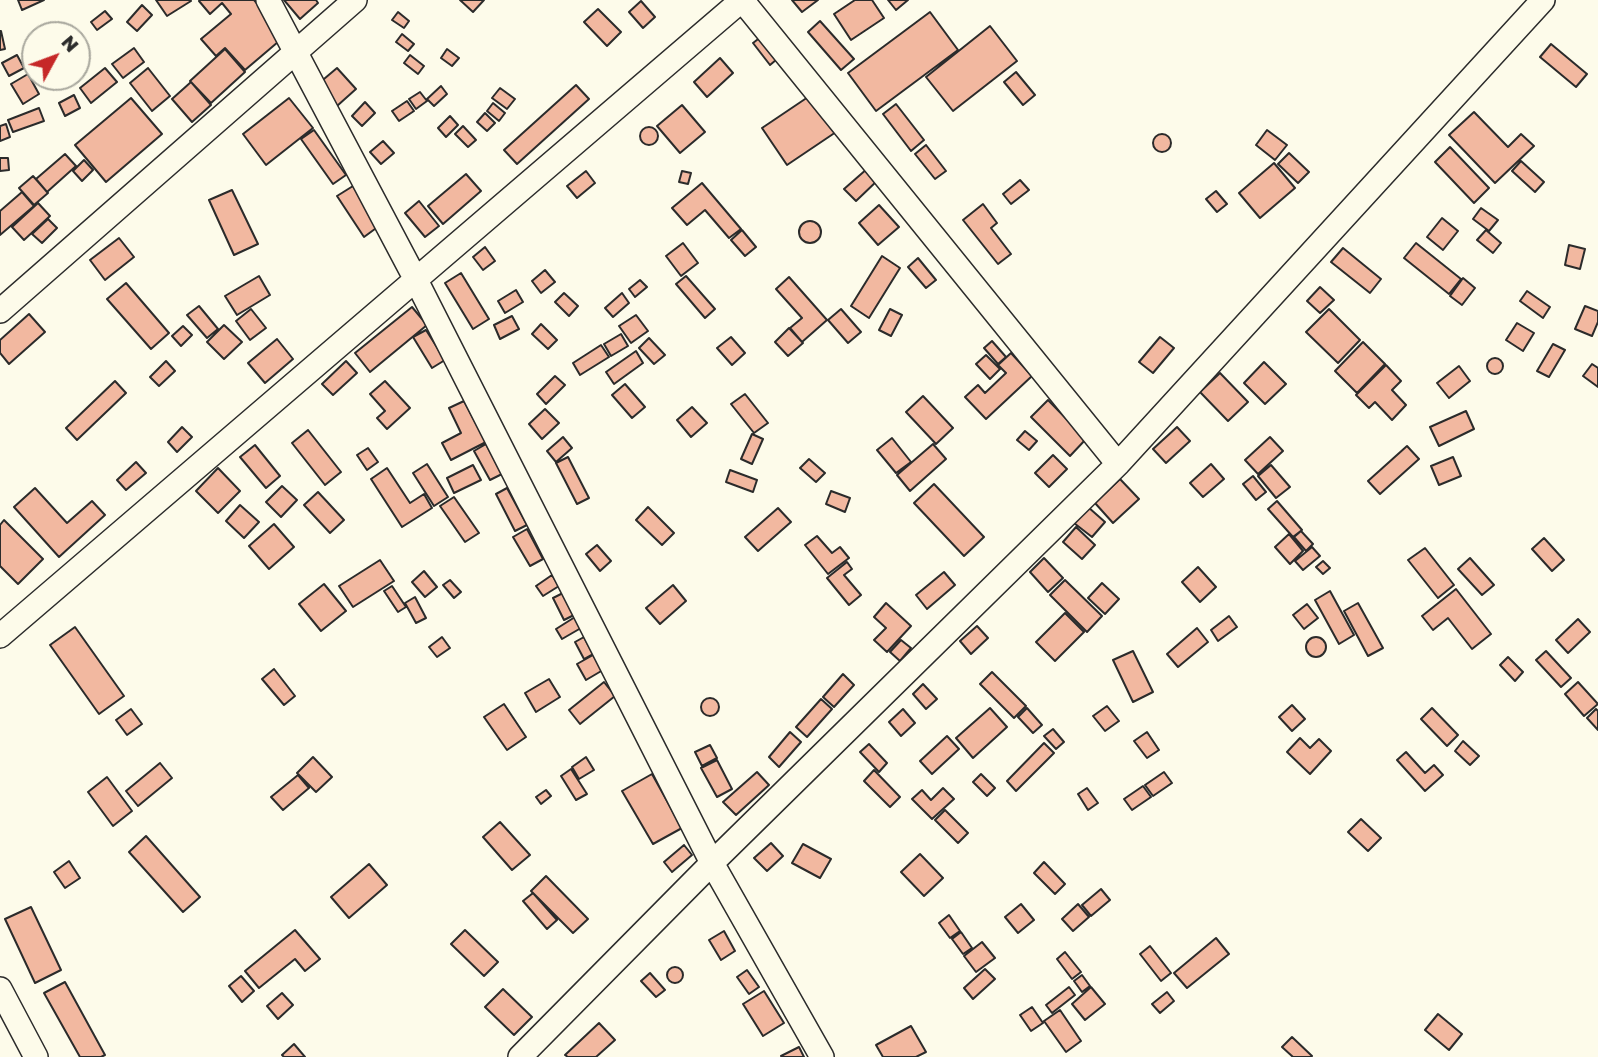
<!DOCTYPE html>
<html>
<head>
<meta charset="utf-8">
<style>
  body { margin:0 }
  #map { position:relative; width:1598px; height:1057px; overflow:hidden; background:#fdfbea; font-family:"Golos Text",sans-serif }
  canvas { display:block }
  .north { position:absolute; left:21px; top:21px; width:70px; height:70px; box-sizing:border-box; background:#fdfbea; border:2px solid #a9a89e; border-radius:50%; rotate:49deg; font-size:19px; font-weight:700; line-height:28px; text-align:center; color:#2b2b2b }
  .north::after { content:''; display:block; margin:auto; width:24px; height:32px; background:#c62828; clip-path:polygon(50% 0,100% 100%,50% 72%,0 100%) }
</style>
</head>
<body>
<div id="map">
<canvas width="1598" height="1057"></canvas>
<div class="north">N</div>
</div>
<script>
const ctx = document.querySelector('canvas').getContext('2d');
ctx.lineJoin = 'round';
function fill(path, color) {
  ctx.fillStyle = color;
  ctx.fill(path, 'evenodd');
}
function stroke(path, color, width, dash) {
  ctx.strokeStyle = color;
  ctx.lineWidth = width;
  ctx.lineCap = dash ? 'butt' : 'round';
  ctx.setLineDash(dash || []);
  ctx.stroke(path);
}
const building = new Path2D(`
  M18 0H44L22 10Z
  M156 0H190L191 1 167 16Z
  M200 0H254L285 36 245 70 225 48 216 56 201 39 231 14 222 3 210 14 199 1Z
  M284 0H316L318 3 300 19Z
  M460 0H484L473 12Z
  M792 0H818L802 12Z
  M855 0H872L884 18 851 40 834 14Z
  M888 0H908L896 10Z
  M641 1 655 17 643 28 629 12Z
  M142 5 152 15 137 31 127 22Z
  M598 9 621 32 607 46 584 22Z
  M105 11 112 19 97 30 91 22Z
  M398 12 409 21 404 28 392 20Z
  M930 12 958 50 876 111 848 73Z
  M820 21 854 59 841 70 808 32Z
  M990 26 1017 61 953 111 926 77Z
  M0 31H1L5 49 0 50Z
  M766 33 783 54 770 65 753 43Z
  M402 34 414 44 408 51 396 42Z
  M1551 44 1587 74 1576 87 1540 57Z
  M134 48 144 62 123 78 112 64Z
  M225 49 245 72 211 103 190 81Z
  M447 49 459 58 452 66 441 58Z
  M17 55 24 68 9 76 2 63Z
  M410 55 424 66 418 74 404 63Z
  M720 58 733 73 707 97 694 82Z
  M105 68 117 82 91 103 80 88Z
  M148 68 170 96 152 111 130 83Z
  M337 68 356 89 337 106 318 84Z
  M1016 72 1035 95 1023 105 1004 82Z
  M28 74 39 94 23 104 11 84Z
  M191 82 211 105 192 122 172 99Z
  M576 85 589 99 517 164 504 150Z
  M441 86 447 94 434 106 427 99Z
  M500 88 515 99 507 109 492 98Z
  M420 92 427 101 416 109 409 99Z
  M814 93 839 130 787 165 762 128Z
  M74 95 80 108 65 116 59 103Z
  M131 98 162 134 106 182 75 145Z
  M289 98 313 128 266 165 243 134Z
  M407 101 414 111 399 121 392 111Z
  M365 102 375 113 362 126 352 116Z
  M493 103 505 113 499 121 487 111Z
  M896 104 924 140 911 151 883 114Z
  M682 105 705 132 680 153 657 126Z
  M39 108 44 121 13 132 8 120Z
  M1474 112 1508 147 1521 134 1534 146 1495 183 1449 135Z
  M485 113 495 123 487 131 477 122Z
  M450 116 458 125 446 137 438 128Z
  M6 124 10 137 0 141V126Z
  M463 126 476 140 468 147 455 134Z
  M640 136a9 9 0 1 1 18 0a9 9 0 1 1-18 0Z
  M314 130 346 175 333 184 301 139Z
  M1267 130 1287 145 1275 160 1256 145Z
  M1153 143a9 9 0 1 1 18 0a9 9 0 1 1-18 0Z
  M383 141 394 153 381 164 370 152Z
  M926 145 946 171 935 179 915 154Z
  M1450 147 1489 188 1474 203 1435 162Z
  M1289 153 1309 172 1298 183 1278 164Z
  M65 154 76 166 47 192 36 179Z
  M0 158H8L9 170 0 171Z
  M84 160 93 170 82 181 73 171Z
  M1521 161 1544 182 1535 192 1512 171Z
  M1274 163 1295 188 1260 218 1239 193Z
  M868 168 879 179 856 201 844 189Z
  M586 171 595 183 577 198 567 186Z
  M682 171 691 173 688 184 679 182Z
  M466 174 481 191 443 224 428 206Z
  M33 176 48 193 34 205 19 188Z
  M1020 180 1029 190 1011 204 1003 194Z
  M702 183 741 229 729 238 705 210 687 225 672 208Z
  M353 186 379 226 364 237 337 196Z
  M232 190 258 244 234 255 209 200Z
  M1216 191 1227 204 1217 212 1206 199Z
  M22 192 34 206 0 235V211Z
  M419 201 439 226 425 237 405 213Z
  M38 203 50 216 24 240 12 227Z
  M983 204 997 223 991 228 1011 254 998 264 963 220Z
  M879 205 899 227 878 245 859 223Z
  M1481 208 1498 220 1489 231 1473 219Z
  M1442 218 1458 231 1443 250 1427 237Z
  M48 219 57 228 42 243 32 234Z
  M799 232a11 11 0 1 1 22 0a11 11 0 1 1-22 0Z
  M742 230 756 247 745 256 731 240Z
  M1486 230 1501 243 1493 253 1477 240Z
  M119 238 134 257 105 280 90 260Z
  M683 243 698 263 681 276 666 256Z
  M1416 243 1461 279 1449 294 1404 258Z
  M1569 245 1585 249 1580 269 1565 265Z
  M485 247 495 261 483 270 473 257Z
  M1343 248 1381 279 1370 293 1331 262Z
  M882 256 900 268 869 318 851 306Z
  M918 258 936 280 926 288 908 267Z
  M545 270 555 282 541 293 532 281Z
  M461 273 489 319 473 329 445 283Z
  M259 276 270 295 237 315 225 296Z
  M686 276 715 309 705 318 676 284Z
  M789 277 827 320 802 342 790 328 802 318 776 289Z
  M1463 278 1475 288 1462 305 1450 296Z
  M640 280 647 287 635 297 629 289Z
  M126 283 169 333 151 349 107 299Z
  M1320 287 1334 300 1320 313 1307 301Z
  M516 290 523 302 505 313 498 301Z
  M1527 291 1550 307 1543 318 1520 301Z
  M564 293 578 306 569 316 555 302Z
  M622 293 629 303 613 317 605 308Z
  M199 306 218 329 207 338 187 315Z
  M1585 306 1598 311V322L1592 336 1575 329Z
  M412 307 427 325 370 372 355 353Z
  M251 309 266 328 250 340 236 321Z
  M841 309 861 332 848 343 828 320Z
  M890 309 902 315 891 336 879 330Z
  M1329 309 1360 340 1338 363 1306 332Z
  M29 314 45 332 9 364 0 353V340Z
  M636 315 648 331 631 343 619 326Z
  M512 316 519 329 500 339 494 325Z
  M1517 323 1534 333 1523 351 1506 340Z
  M541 324 557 340 548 349 532 334Z
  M224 325 242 342 224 359 207 342Z
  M183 326 192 335 181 346 172 336Z
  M789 328 803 343 788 356 775 342Z
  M426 330 445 360 432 368 413 337Z
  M621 334 628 346 611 356 604 344Z
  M731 337 745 353 732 365 717 348Z
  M1160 337 1174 348 1153 373 1139 362Z
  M649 338 665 355 654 364 639 348Z
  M277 339 293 359 265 383 248 363Z
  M992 341 1006 357 998 364 984 348Z
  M1363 342 1385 364 1357 393 1335 371Z
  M1553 344 1565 350 1549 377 1537 371Z
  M601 345 609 357 580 375 573 363Z
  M636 351 643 363 614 384 606 372Z
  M1011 353 1032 376 986 419 965 397 978 385 985 393 1006 373 998 365Z
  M986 355 1000 369 990 379 976 364Z
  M1487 366a8 8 0 1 1 16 0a8 8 0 1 1-16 0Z
  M166 361 175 371 159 386 150 377Z
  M346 361 357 373 333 395 322 384Z
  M1264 362 1286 384 1265 404 1244 383Z
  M1592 364 1598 368V387L1583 376Z
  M1386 365 1401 381 1392 390 1406 405 1392 420 1375 402 1369 408 1356 395Z
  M1459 366 1470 381 1449 398 1437 383Z
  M1220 373 1248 402 1228 421 1200 392Z
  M555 376 565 385 546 404 537 394Z
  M115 381 126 393 77 440 66 428Z
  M385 381 410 408 387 429 377 418 385 411 370 394Z
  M625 384 645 407 632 418 612 395Z
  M745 394 768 423 754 433 731 404Z
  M923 396 953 428 936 444 906 412Z
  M1048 400 1086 439 1070 456 1031 417Z
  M464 401 486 442 451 460 442 443 461 433 449 408Z
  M692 407 707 423 691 437 677 420Z
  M545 409 559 423 542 439 529 424Z
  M1466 411 1474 429 1439 446 1430 427Z
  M182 427 192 437 177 452 168 442Z
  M1177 427 1190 441 1166 463 1153 449Z
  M308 430 341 472 325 485 292 443Z
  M1025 431 1037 441 1029 450 1017 440Z
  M752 434 763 439 752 464 741 459Z
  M563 437 572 448 556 462 547 451Z
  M1270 437 1283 451 1258 474 1245 460Z
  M892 438 911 462 896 473 877 450Z
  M486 444 502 474 490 480 474 451Z
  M933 444 946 459 910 491 897 475Z
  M255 445 280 476 266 488 240 457Z
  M1407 446 1419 459 1380 494 1368 481Z
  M368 448 378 462 367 470 357 455Z
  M1053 455 1067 469 1049 487 1035 473Z
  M568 457 589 498 577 504 556 463Z
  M1453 457 1461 476 1439 485 1431 466Z
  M809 459 825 473 816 482 800 468Z
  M136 462 146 473 126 490 117 480Z
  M427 464 448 497 434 506 413 473Z
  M1211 464 1224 479 1203 497 1190 483Z
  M473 465 481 480 454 493 447 478Z
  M1271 465 1290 487 1276 498 1258 476Z
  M218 468 240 491 218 513 196 491Z
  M387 468 410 503 424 494 432 508 402 527 371 479Z
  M730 470 757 480 753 492 726 482Z
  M1253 476 1266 492 1256 500 1243 484Z
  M1120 479 1139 499 1113 523 1095 503Z
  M934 484 984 537 964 556 914 503Z
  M282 486 297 500 281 517 266 502Z
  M35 488 67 523 92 501 105 515 59 557 14 507Z
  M507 488 527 525 515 531 496 494Z
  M831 491 850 498 845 512 826 504Z
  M318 492 344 520 330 533 304 505Z
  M454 497 479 533 465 542 440 506Z
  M1277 501 1302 530 1293 537 1268 509Z
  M240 505 259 522 244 538 226 521Z
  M648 507 674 533 662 545 636 520Z
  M1088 507 1105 522 1092 537 1074 523Z
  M778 508 791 522 758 551 745 537Z
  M4 520 43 559 18 584 0 566V525Z
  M274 524 294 547 269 569 249 546Z
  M1076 527 1095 545 1082 559 1063 542Z
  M527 529 543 559 530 566 513 537Z
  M1301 531 1313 544 1306 551 1294 537Z
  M1289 534 1303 551 1290 564 1275 547Z
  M817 536 832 553 840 547 849 558 828 574 805 545Z
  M1544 538 1564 560 1552 571 1532 549Z
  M597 545 611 561 600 571 586 554Z
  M1312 547 1320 556 1303 570 1295 561Z
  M1425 548 1454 585 1438 598 1408 560Z
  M1044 558 1063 578 1048 592 1030 572Z
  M1470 558 1494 585 1482 595 1458 569Z
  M380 560 394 581 353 607 339 586Z
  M1323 561 1330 568 1323 574 1316 567Z
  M847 562 852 569 844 575 861 595 849 605 827 578Z
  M1198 567 1216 587 1200 602 1182 582Z
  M424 571 437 587 425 597 412 582Z
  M944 572 955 585 927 609 916 595Z
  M552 575 559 586 543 596 536 586Z
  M450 580 461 592 454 598 443 585Z
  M1065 580 1102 616 1087 632 1050 595Z
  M1102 583 1119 599 1105 614 1088 598Z
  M324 584 346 611 321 631 299 604Z
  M673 585 686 601 660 624 646 608Z
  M392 586 406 607 398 612 384 591Z
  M1456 589 1491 634 1472 649 1448 618 1433 630 1422 616Z
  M1330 591 1354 635 1339 644 1315 600Z
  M563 593 574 615 564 620 553 598Z
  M415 597 426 618 416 623 405 603Z
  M886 603 911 626 887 652 874 640 886 628 874 617Z
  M1358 603 1383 648 1368 656 1344 611Z
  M1307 604 1318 618 1304 629 1293 615Z
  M1065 613 1084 632 1055 661 1036 642Z
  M1229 616 1237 627 1218 641 1211 630Z
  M575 617 581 628 562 639 556 629Z
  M1578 619 1590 632 1568 653 1556 640Z
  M977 626 988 638 971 654 960 641Z
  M75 627 124 696 99 714 50 645Z
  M1197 628 1208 642 1178 667 1167 654Z
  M1306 647a10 10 0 1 1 20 0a10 10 0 1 1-20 0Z
  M442 637 450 648 437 657 429 647Z
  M584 637 593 654 584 659 575 642Z
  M901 640 911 648 900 661 890 652Z
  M1133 651 1153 692 1133 702 1113 660Z
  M1546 651 1571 678 1561 687 1536 660Z
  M593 655 603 670 586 680 577 664Z
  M1508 657 1523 672 1515 681 1500 665Z
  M274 669 295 696 284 705 262 679Z
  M992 672 1026 706 1014 718 980 684Z
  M843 674 854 685 834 707 823 697Z
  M549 679 560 697 536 712 525 693Z
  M604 682 615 696 580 724 569 710Z
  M1578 682 1598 704 1584 716 1565 694Z
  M923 684 937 699 926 709 913 694Z
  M701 707a9 9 0 1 1 18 0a9 9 0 1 1-18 0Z
  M821 699 832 709 807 737 796 727Z
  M504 704 526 737 507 750 484 717Z
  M1292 705 1305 719 1292 731 1279 717Z
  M1107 706 1119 721 1105 731 1093 716Z
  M990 708 1007 727 973 758 956 738Z
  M1027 708 1042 725 1033 733 1018 717Z
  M1432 708 1458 735 1447 746 1421 719Z
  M131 709 142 724 127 735 116 720Z
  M903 709 915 723 901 736 889 722Z
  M1596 709 1598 711V730L1587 718Z
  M1053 729 1064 742 1056 749 1044 736Z
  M790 732 801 742 779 767 769 757Z
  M1147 732 1159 750 1147 758 1134 741Z
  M947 736 959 749 932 774 920 761Z
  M1300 738 1310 748 1319 739 1331 751 1310 774 1287 752Z
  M1463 741 1479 756 1470 765 1455 751Z
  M1044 743 1054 753 1016 791 1007 781Z
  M869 744 887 763 879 772 860 752Z
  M710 745 717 758 702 766 695 752Z
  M1406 752 1425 773 1434 765 1443 775 1425 791 1397 760Z
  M313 757 332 777 316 792 297 773Z
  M586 757 594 770 579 779 572 767Z
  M717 760 732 789 717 797 701 768Z
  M160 763 172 778 138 806 126 791Z
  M571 769 587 794 576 800 561 776Z
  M874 770 900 797 890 807 864 781Z
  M757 772 769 785 736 815 723 802Z
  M1164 772 1172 783 1153 796 1145 785Z
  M652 774 682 828 653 844 622 791Z
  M981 774 995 788 987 796 973 782Z
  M298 775 309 788 283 810 271 797Z
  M107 777 132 811 113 826 88 792Z
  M1143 786 1151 797 1132 810 1124 799Z
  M943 788 954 799 932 819 912 799 922 790 931 800Z
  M1087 788 1098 803 1088 810 1078 794Z
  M546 790 551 796 541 804 536 797Z
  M945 810 968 833 958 843 935 820Z
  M1361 819 1381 838 1368 851 1348 832Z
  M500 822 530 855 512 870 483 837Z
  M146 836 200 897 183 912 129 852Z
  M771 843 783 856 767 871 754 858Z
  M803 844 831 859 820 878 792 863Z
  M684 845 692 855 672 872 664 862Z
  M920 854 943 878 924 896 901 872Z
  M69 861 80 878 65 888 54 872Z
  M1044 862 1065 884 1055 894 1034 873Z
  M369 864 387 885 349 918 331 897Z
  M546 876 588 919 573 933 531 891Z
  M1101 889 1110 900 1091 916 1082 905Z
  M533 893 557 920 547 929 523 901Z
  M1021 904 1034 920 1018 933 1005 917Z
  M1078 904 1089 917 1073 931 1062 919Z
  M31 907 61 970 35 983 5 919Z
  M949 915 960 931 950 938 939 923Z
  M295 930 320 959 305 971 295 959 259 988 245 971Z
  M465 930 498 962 484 976 451 944Z
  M724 931 735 951 721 960 709 940Z
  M961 932 972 948 963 954 952 939Z
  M1216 938 1229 954 1187 988 1174 973Z
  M982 942 995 958 976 972 964 956Z
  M1150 946 1171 973 1161 981 1140 954Z
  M1065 952 1081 972 1072 979 1057 959Z
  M667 975a8 8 0 1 1 16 0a8 8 0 1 1-16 0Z
  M985 969 995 979 973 999 964 988Z
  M747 970 759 987 749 994 737 977Z
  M650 973 665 990 656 997 641 981Z
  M1082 975 1090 986 1082 992 1074 981Z
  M241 976 254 991 242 1002 229 986Z
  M65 982 105 1055 101 1057H80L44 993Z
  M1069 987 1075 995 1052 1013 1046 1005Z
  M1091 987 1105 1004 1085 1020 1072 1004Z
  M503 989 532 1017 514 1035 485 1007Z
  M764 991 784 1023 763 1036 743 1004Z
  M1167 992 1174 1001 1160 1013 1152 1004Z
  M282 993 293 1005 278 1019 267 1006Z
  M1032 1007 1043 1023 1031 1031 1020 1015Z
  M1060 1010 1081 1041 1066 1052 1044 1021Z
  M1438 1014 1462 1034 1449 1050 1425 1030Z
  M599 1023 615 1040 596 1057H568L565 1055Z
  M911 1026 926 1052 916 1057H883L876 1045Z
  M1292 1037 1312 1056 1311 1057H1293L1282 1047Z
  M294 1044 305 1057H284L282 1055Z
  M799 1047 804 1057H782L781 1056Z`);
fill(building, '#f2b8a0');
stroke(building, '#2b2b2b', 2);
const street = new Path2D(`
  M268 0 416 280 712 863 822 1057
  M742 0 1118 464
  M0 311 355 0
  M0 636 742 0
  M0 989 36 1057
  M520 1057 712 863 1118 464 1543 0`);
stroke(street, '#2b2b2b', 26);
stroke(street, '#fdfbea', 23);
</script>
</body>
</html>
